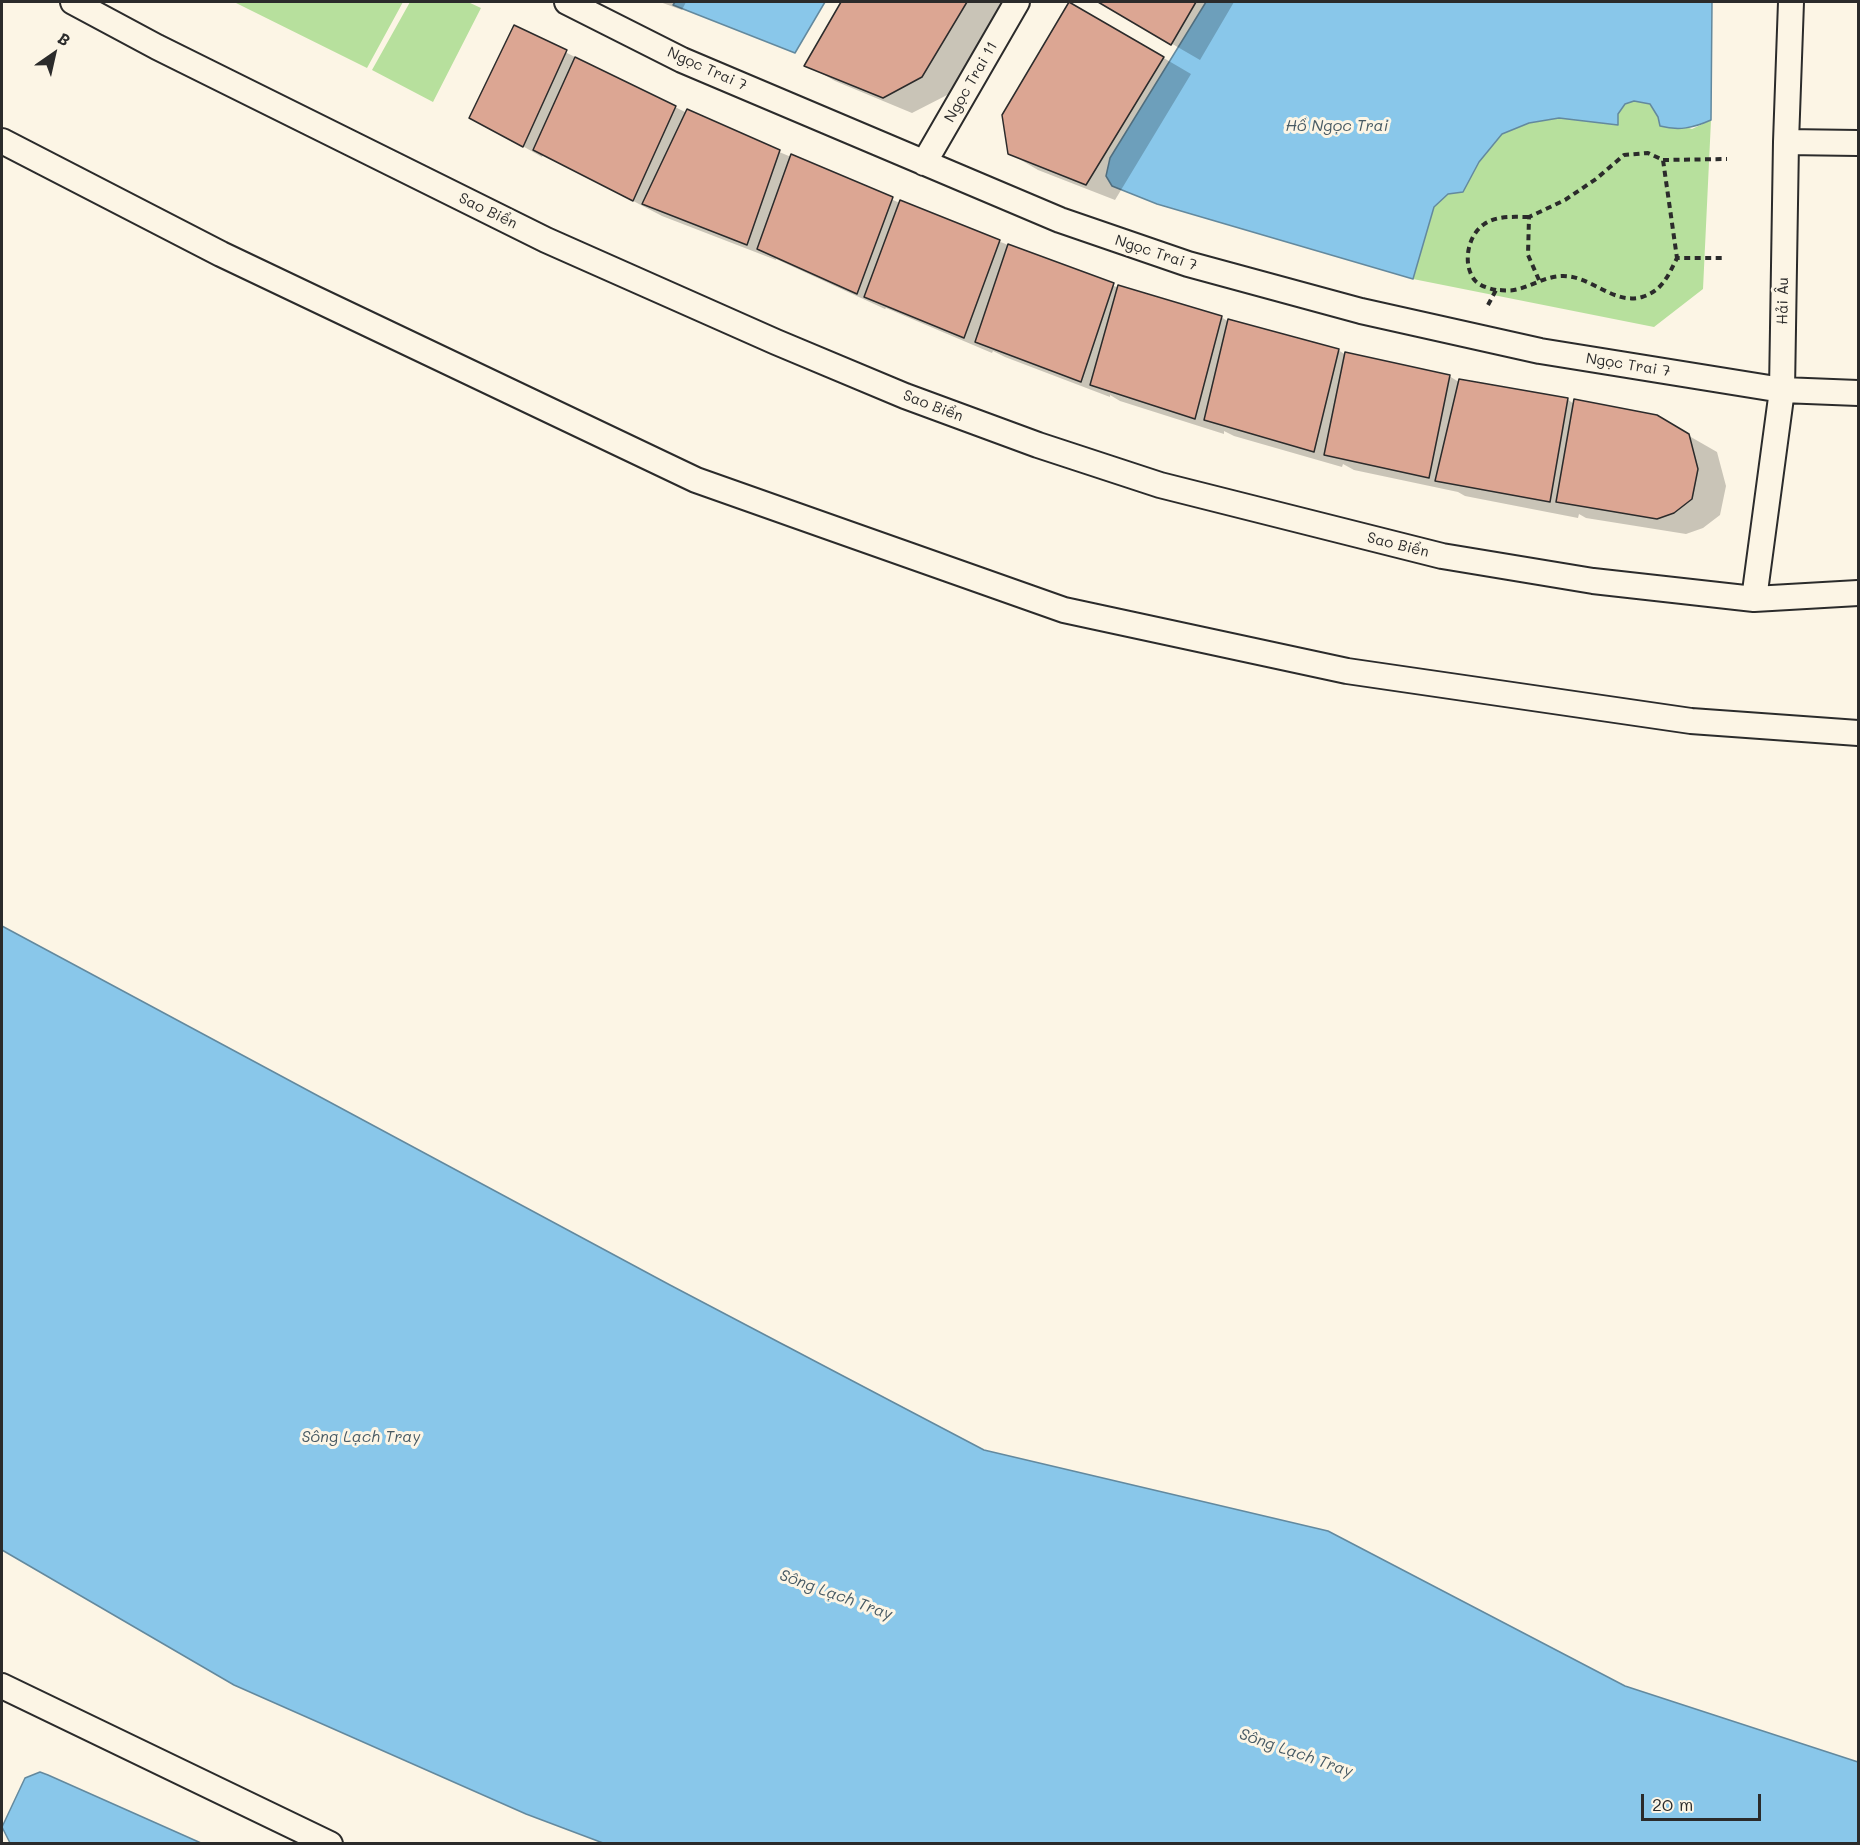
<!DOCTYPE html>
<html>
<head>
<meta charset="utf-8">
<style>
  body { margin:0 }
  #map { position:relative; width:1860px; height:1845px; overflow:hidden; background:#fcf5e5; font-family:Mali,sans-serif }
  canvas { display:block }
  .frame { position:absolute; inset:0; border:3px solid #2b2b2b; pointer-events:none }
  .north { position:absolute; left:24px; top:24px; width:60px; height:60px; -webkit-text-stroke:4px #fcf5e5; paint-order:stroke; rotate:34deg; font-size:16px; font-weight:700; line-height:24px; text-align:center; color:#2b2b2b }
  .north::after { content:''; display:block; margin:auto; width:21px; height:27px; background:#2b2b2b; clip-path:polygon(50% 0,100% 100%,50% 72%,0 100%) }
  .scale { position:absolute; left:1641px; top:1794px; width:120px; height:27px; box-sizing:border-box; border:3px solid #2b2b2b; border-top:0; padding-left:8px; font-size:18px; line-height:21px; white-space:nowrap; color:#2b2b2b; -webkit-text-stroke:4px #fcf5e5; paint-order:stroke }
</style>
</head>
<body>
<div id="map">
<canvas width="1860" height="1845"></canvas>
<div class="frame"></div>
<div class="north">B</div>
<div class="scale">20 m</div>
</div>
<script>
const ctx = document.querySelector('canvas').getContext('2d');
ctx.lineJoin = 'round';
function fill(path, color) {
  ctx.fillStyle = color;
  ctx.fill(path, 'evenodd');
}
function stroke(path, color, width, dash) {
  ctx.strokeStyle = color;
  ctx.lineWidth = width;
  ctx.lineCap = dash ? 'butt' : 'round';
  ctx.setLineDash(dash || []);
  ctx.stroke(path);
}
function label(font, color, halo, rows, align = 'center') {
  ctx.font = font + ' Mali,sans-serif';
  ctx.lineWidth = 6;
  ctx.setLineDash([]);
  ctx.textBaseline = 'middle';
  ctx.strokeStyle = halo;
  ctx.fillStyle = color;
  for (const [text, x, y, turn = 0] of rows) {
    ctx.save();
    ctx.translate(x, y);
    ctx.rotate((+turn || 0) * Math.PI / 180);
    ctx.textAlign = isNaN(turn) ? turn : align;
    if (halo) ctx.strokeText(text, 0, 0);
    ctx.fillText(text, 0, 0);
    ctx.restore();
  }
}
fill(new Path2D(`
  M234 2H403L367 68Z
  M410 2H468L481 8 433 102 372 70Z
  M1634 101 1650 104 1658 117 1692 129 1711 120 1703 289 1654 327 1413 279 1434 207 1448 194 1463 192 1479 162 1502 134 1529 123 1559 118 1618 124V114L1625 104Z`), '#b7e09d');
const water = new Path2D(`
  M675 2H825L795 53 673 5Z
  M1206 2H1712L1711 120C1693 128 1679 131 1660 126L1658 117 1650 104 1634 101 1625 104 1618 114V125L1559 118 1529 123 1502 134 1479 162 1463 192 1448 194 1434 207 1413 279 1157 204 1112 186 1106 176 1110 158Z
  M2 926 670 1285 984 1450 1328 1531 1625 1686 1858 1762V1843H603L526 1814 234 1685 2 1550Z
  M40 1772 48 1775 201 1843H10L2 1827 25 1778Z`);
fill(water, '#89c7ea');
stroke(water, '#63899e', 1.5);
fill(new Path2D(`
  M660 2H686L682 10Z
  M843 2H1005L951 93 912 113 835 81 807 65Z
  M1100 2H1234L1200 60Z
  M1070 3 1191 74 1115 200 1038 170 1009 153Z
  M515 27 687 113 900 203 1119 288 1221 317 1229 322 1338 350 1346 355 1449 376 1459 382 1567 399 1574 404 1656 417 1717 452 1726 486 1720 515 1703 528 1686 534 1586 518 1579 514 1578 518 1465 496 1458 492 1354 470 1343 464 1342 467 1234 436 1224 431V434L1120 401 1110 395V397L1005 357 993 351 992 353 886 308 885 309 776 259V260L662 216 543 154 542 157 471 117Z`), '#0003');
const building = new Path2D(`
  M841 2H967L922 77 883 98 804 66Z
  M1069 2 1164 57 1086 185 1008 154 1002 115Z
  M1098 2H1196L1171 45Z
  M514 25 567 50 523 147 469 118Z
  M575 57 676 106 633 201 533 150Z
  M687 109 780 150 747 245 642 204Z
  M791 154 893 197 857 294 757 249Z
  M900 200 1000 240 964 338 864 297Z
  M1008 244 1114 283 1081 382 975 342Z
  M1118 285 1222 316 1195 419 1090 385Z
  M1228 319 1339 349 1314 452 1204 420Z
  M1345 352 1450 375 1429 478 1324 455Z
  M1459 379 1568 398 1550 502 1435 481Z
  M1574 399 1657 415 1689 434 1698 469 1692 499 1674 513 1657 519 1556 502Z`);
fill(building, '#dca693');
stroke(building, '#2b2b2b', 1.5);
const service = new Path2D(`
  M73 2 157 47 546 240 776 342 905 396 1038 445 1160 485 1442 556 1593 581 1754 599 1858 593
  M567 2 682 60 1060 220 1188 264 1361 311 1540 351 1782 390 1858 393
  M2 141 221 254 696 480 1064 610 1347 671 1691 721 1858 733
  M1786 142 1858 143
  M924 163 1017 2
  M1754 599 1782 390 1786 142 1791 2
  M2 1686 330 1844`);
stroke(service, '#2b2b2b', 28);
stroke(new Path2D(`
  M1663 160 1727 159
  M1539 280 1528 255 1529 217 1565 200 1596 179 1624 155 1648 153 1663 160 1677 258
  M1496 290C1487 288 1476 285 1472 276 1463 260 1469 235 1483 225 1496 215 1514 217 1529 217
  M1488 305 1496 290C1502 290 1508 291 1514 290 1531 287 1545 276 1563 276 1592 276 1613 305 1642 297 1662 291 1668 276 1677 258H1725`), '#2b2b2b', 4, [6, 4.5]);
stroke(service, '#fcf5e5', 24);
label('15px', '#2b2b2b', '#fcf5e5', [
  ["Ngọc Trai 7",707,69,24],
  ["Ngọc Trai 11",971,82,-60],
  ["Sao Biển",488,211,26],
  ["Ngọc Trai 7",1156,253,18],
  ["Hải Âu",1783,301,-89],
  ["Ngọc Trai 7",1628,365,9],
  ["Sao Biển",933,406,21],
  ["Sao Biển",1398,545,14]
]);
label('italic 16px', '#475a64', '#fcf5e5', [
  ["Hồ Ngọc Trai",1337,126],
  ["Sông Lạch Tray",361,1437],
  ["Sông Lạch Tray",836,1595,20],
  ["Sông Lạch Tray",1296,1753,19]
]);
</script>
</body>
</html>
